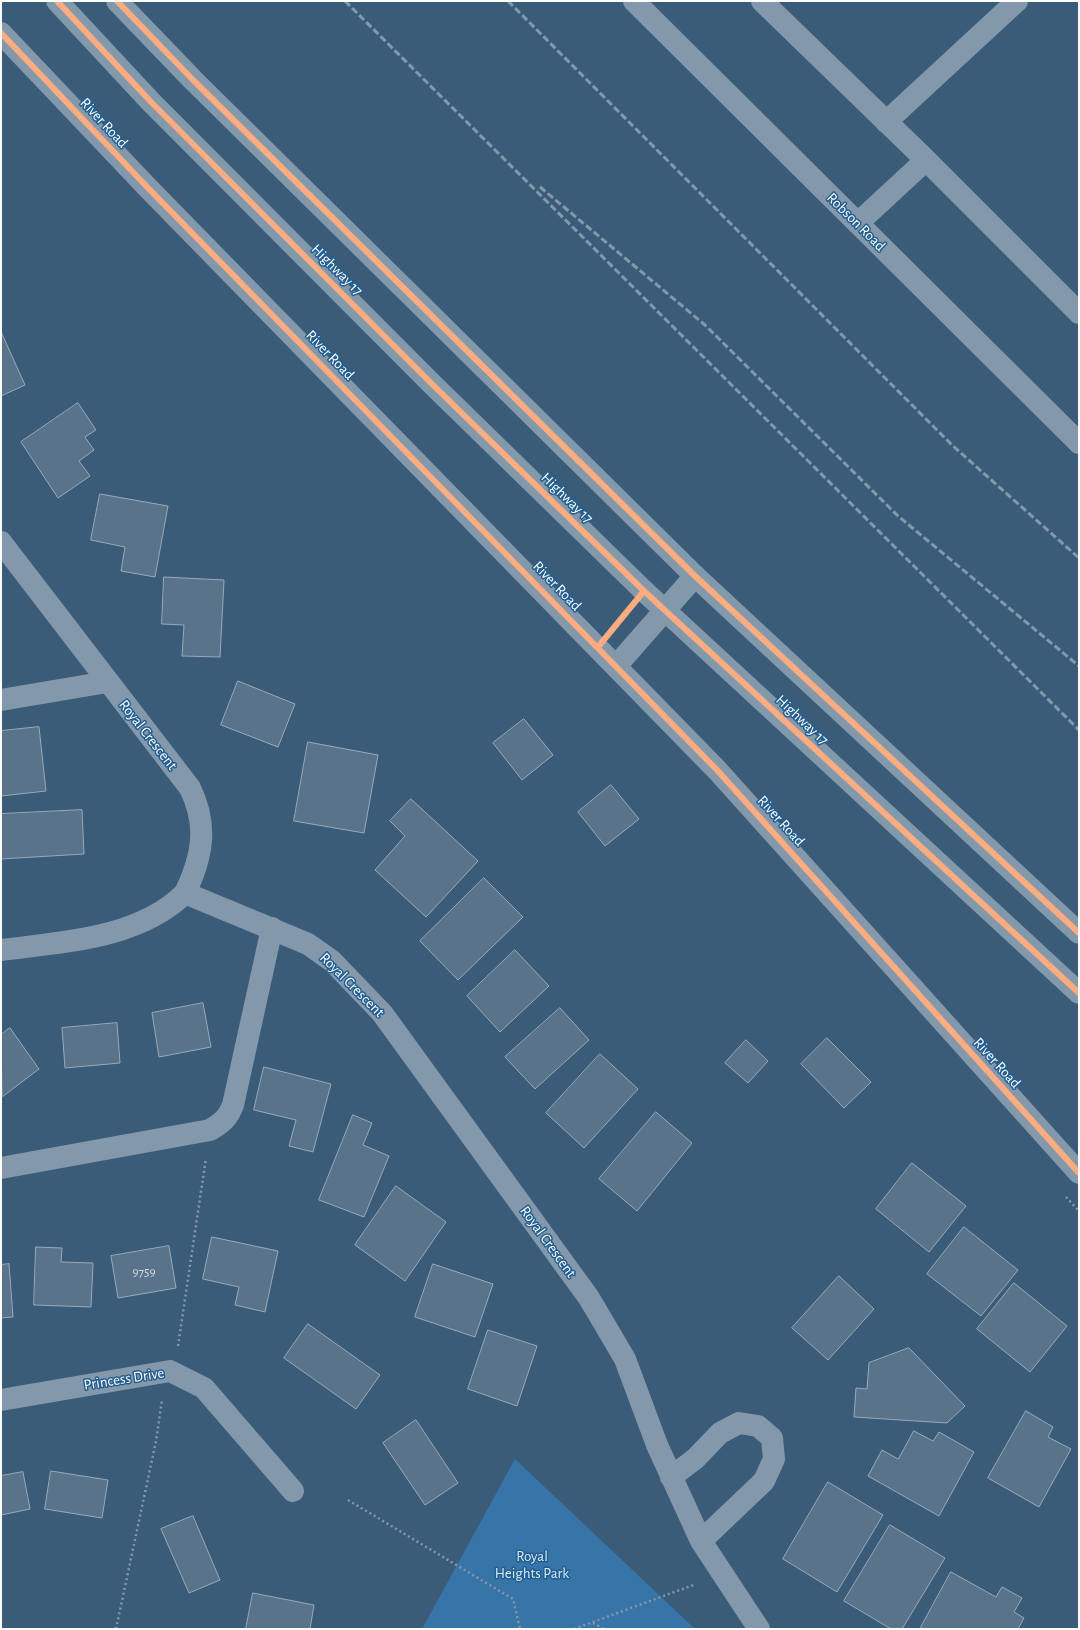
<!DOCTYPE html>
<html>
<head>
<meta charset="utf-8">
<style>
  body { margin:0 }
  #map { position:relative; width:1080px; height:1630px; overflow:hidden; background:#3b5c79; font-family:"Alegreya Sans",sans-serif }
  canvas { display:block }
  .frame { position:absolute; inset:0; border:2px solid #fff; pointer-events:none }
</style>
</head>
<body>
<div id="map">
<canvas width="1080" height="1630"></canvas>
<div class="frame"></div>
</div>
<script>
const ctx = document.querySelector('canvas').getContext('2d');
ctx.lineJoin = 'round';
function fill(path, color) {
  ctx.fillStyle = color;
  ctx.fill(path, 'evenodd');
}
function stroke(path, color, width, dash) {
  ctx.strokeStyle = color;
  ctx.lineWidth = width;
  ctx.lineCap = dash ? 'butt' : 'round';
  ctx.setLineDash(dash || []);
  ctx.stroke(path);
}
function label(font, color, halo, rows, align = 'center') {
  ctx.font = font + ' "Alegreya Sans",sans-serif';
  ctx.lineWidth = 3;
  ctx.setLineDash([]);
  ctx.textBaseline = 'middle';
  ctx.strokeStyle = halo;
  ctx.fillStyle = color;
  for (const [text, x, y, turn = 0] of rows) {
    ctx.save();
    ctx.translate(x, y);
    ctx.rotate((+turn || 0) * Math.PI / 180);
    ctx.textAlign = isNaN(turn) ? turn : align;
    if (halo) ctx.strokeText(text, 0, 0);
    ctx.fillText(text, 0, 0);
    ctx.restore();
  }
}
fill(new Path2D(`
  M515 1459 695 1629H422Z`), '#3774a8');
const building = new Path2D(`
  M2 334 25 385 1 396V335Z
  M78 403 96 430 85 437 94 450 79 461 90 476 58 498 21 442Z
  M100 494 168 506 155 577 121 571 125 547 91 540Z
  M164 577 224 580 220 657 182 656 184 625 162 624Z
  M238 681 295 704 278 747 221 725Z
  M524 719 553 755 522 780 493 743Z
  M39 727 46 791 1 796V731Z
  M308 742 378 755 364 833 294 821Z
  M611 785 639 819 605 846 578 812Z
  M411 799 478 861 426 917 375 870 405 836 390 821Z
  M82 810 84 854 1 859V814Z
  M484 878 523 917 458 980 420 941Z
  M515 950 549 986 500 1032 467 996Z
  M203 1003 211 1047 159 1057 152 1013Z
  M560 1008 589 1040 535 1089 505 1057Z
  M117 1023 120 1063 65 1068 62 1028Z
  M10 1028 39 1069 2 1097 1 1035Z
  M827 1038 871 1082 844 1108 801 1064Z
  M746 1040 768 1061 748 1083 725 1063Z
  M600 1054 638 1089 584 1148 546 1113Z
  M264 1067 331 1084 313 1152 289 1146 296 1120 254 1110Z
  M656 1112 692 1143 637 1211 599 1179Z
  M353 1115 372 1123 363 1145 389 1156 364 1217 319 1200Z
  M912 1163 966 1206 929 1252 876 1209Z
  M396 1186 446 1222 405 1281 355 1245Z
  M964 1227 1018 1270 981 1316 927 1274Z
  M212 1237 278 1251 265 1312 235 1305 239 1287 203 1279Z
  M169 1246 176 1288 118 1298 111 1256Z
  M36 1247 62 1248 61 1262 93 1263 91 1307 34 1305Z
  M9 1264 13 1317 1 1318V1265Z
  M433 1264 493 1284 475 1337 415 1317Z
  M839 1276 874 1309 828 1360 792 1328Z
  M1014 1283 1067 1326 1030 1372 977 1329Z
  M308 1324 380 1375 356 1409 284 1358Z
  M488 1330 537 1346 517 1406 468 1389Z
  M909 1348 965 1406 947 1423 854 1417 856 1388 867 1389 869 1363Z
  M1026 1411 1053 1427 1048 1437 1071 1449 1039 1507 988 1478Z
  M416 1420 458 1483 425 1505 383 1443Z
  M914 1431 933 1441 939 1432 974 1452 939 1516 868 1476 882 1450 898 1459Z
  M51 1471 108 1480 102 1518 45 1509Z
  M23 1472 30 1509 1 1515V1476Z
  M828 1482 883 1515 837 1592 783 1559Z
  M193 1516 220 1580 189 1593 161 1529Z
  M890 1525 945 1558 902 1629H891L844 1601Z
  M951 1572 996 1597 1002 1587 1022 1598 1014 1612 1024 1618 1018 1629H920Z
  M253 1593 314 1605 310 1629H246Z`);
fill(building, '#59738a');
stroke(building, '#98aaba', 1);
stroke(new Path2D(`
  M1066 1197 1079 1211
  M178 1346 206 1158
  M348 1500 513 1599 520 1629
  M593 1623 604 1629
  M116 1629 156 1441 162 1400
  M574 1629 696 1584`), '#8498ab', 2.5, [2, 3]);
stroke(new Path2D(`
  M634 1 1079 443
  M762 1 926 160
  M1 33 149 189 717 770 1079 1173
  M886 122 1017 1
  M858 223 926 160 1079 313
  M1 542 190 788C208 825 203 856 185 893L308 944 332 961 382 1013 589 1298 625 1359 657 1445 701 1541 759 1629
  M617 665 695 576
  M1 700 107 682
  M1 950C62 942 139 939 185 893
  M1 1168 210 1130C222 1123 228 1118 233 1105L272 928
  M1 1400 170 1371 204 1388 293 1491
  M671 1477 695 1459 720 1433 739 1423 758 1426 772 1438 774 1459 764 1481 701 1541`), '#8498ab', 22);
stroke(new Path2D(`
  M57 1 151 102 432 384 644 591 1079 993
  M117 1 193 80 695 576 1079 933`), '#8298ab', 22);
stroke(new Path2D(`
  M345 1 1079 730
  M508 1 953 446 1079 558
  M540 187 705 325 898 516 1079 666`), '#8298ab', 3, [7, 3]);
stroke(new Path2D(`
  M57 1 151 102 432 384 644 591 1079 993
  M117 1 193 80 695 576 1079 933
  M1 33 149 189 717 770 1079 1173
  M598 647 644 591`), '#ffac80', 6);
label('13px', '#d6dce2', null, [
  ["9759",144,1272]
]);
label('15px', '#fff', '#225e92', [
  ["River Road",104,123,47],
  ["Robson Road",856,222,45],
  ["Highway 17",337,270,45],
  ["River Road",330,355,46],
  ["Highway 17",567,498,44],
  ["River Road",557,586,46],
  ["Highway 17",802,720,43],
  ["Royal Crescent",148,735,52],
  ["River Road",781,821,48],
  ["Royal Crescent",352,985,45],
  ["River Road",997,1063,48],
  ["Royal Crescent",548,1242,54],
  ["Princess Drive",124,1379,-9]
]);
label('15px', '#daebf9', '#225e92', [
  ["Royal",532,1556],
  ["Heights Park",532,1573]
]);
</script>
</body>
</html>
